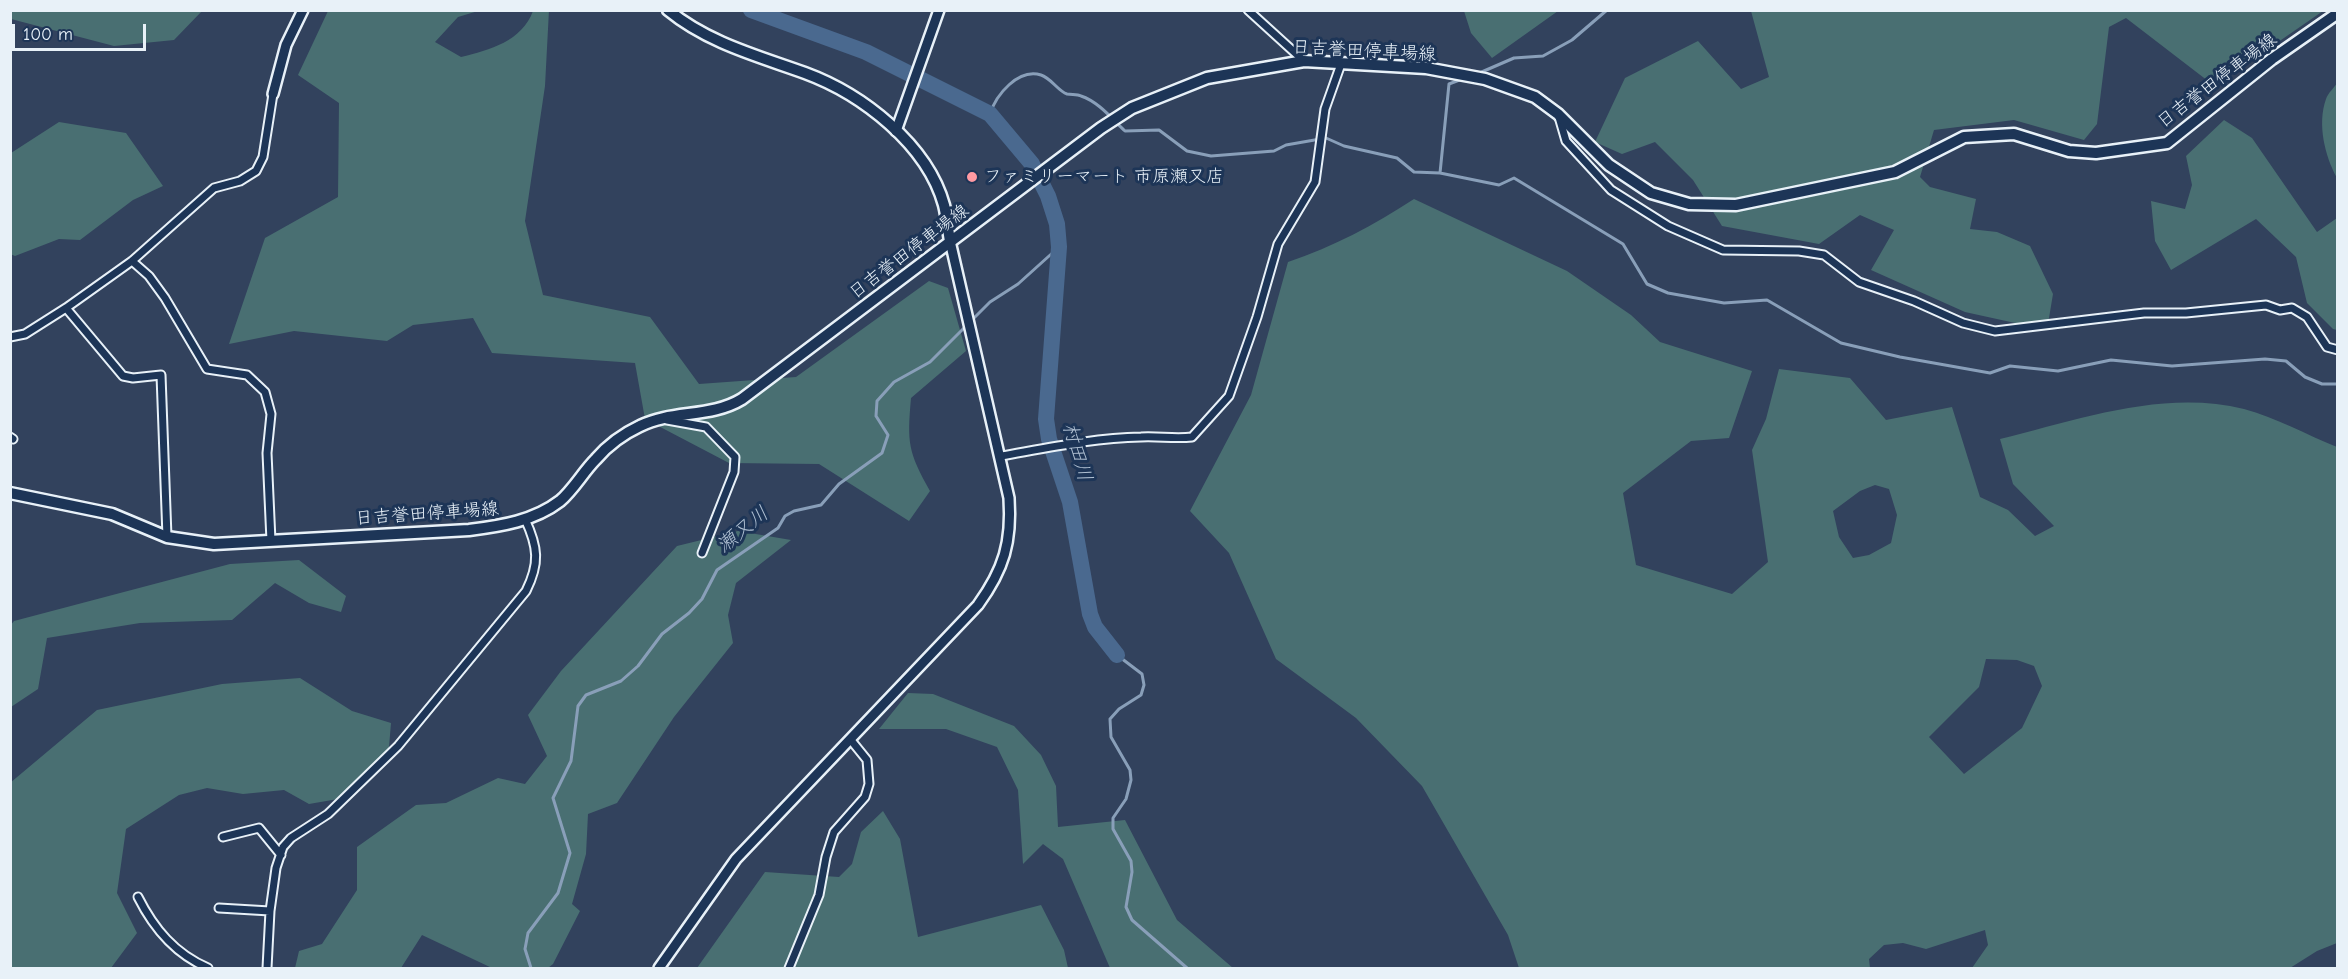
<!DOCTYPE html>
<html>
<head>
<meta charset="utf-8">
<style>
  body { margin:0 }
  #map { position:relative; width:2348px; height:979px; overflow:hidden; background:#32425d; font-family:"Comic Neue",sans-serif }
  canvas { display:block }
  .frame { position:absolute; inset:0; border:12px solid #e8f1f8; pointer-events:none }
  .scale { position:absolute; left:12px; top:24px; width:134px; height:27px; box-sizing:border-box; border:3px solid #e8f1f8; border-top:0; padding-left:8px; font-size:18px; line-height:21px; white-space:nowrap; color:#e8f1f8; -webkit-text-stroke:4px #1d3557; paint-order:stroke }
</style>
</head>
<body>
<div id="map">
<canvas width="2348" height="979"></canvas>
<div class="frame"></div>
<div class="scale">100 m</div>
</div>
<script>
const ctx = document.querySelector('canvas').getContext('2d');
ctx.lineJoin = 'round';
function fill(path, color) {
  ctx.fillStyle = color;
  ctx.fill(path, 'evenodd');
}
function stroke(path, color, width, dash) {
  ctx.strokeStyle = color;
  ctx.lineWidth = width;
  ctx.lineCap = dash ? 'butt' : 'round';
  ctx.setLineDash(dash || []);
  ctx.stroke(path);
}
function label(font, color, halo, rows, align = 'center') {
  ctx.font = font + ' "Comic Neue","Klee One",sans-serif';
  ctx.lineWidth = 6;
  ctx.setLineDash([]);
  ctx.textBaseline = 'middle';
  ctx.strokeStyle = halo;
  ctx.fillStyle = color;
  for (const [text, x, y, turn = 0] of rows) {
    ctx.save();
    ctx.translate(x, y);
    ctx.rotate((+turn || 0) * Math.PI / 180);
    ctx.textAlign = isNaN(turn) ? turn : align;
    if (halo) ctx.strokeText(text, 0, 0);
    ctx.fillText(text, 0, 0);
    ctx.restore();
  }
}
fill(new Path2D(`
  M549 10 545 86 525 221 543 295 650 317 699 384 796 377 929 281 948 288 966 351 911 398C907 443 908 452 930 491L909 521 819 464 729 463 645 419 635 363 492 353 473 318 413 325 387 341 294 331 229 344 265 238 338 197 339 103 298 75 328 11H478L458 17 435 42 461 57C490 50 522 41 533 11Z
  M10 11 11 10 202 11 174 40 114 46 11 19Z
  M1464 11V10L1558 11 1492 58 1471 33Z
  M1751 11H2323L2229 76 2208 81 2126 18 2109 27 2097 124 2084 140 2014 120 1934 130 1920 177 1930 187 1976 199 1970 229 1997 232 2030 246 2053 294 2047 330 1965 312 1871 270 1894 230 1860 215 1819 244 1722 226 1693 180 1655 142 1622 154 1595 142 1625 78 1698 41 1741 89 1769 77Z
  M2337 83V178C2325 156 2317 124 2326 99 2328 93 2334 88 2337 83Z
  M2224 120 2252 138 2317 232 2337 218V330L2333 329 2307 303 2296 257 2256 219 2171 270 2155 241 2151 201 2185 209 2192 185 2186 156Z
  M59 122 126 133 163 186 133 200 80 240 59 239 15 256 10 254 11 153Z
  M1414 199 1567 271 1631 315 1660 342 1752 371 1729 438 1691 441 1623 493 1636 565 1732 594 1768 562 1752 450 1766 419 1779 369 1850 378 1886 420 1952 407 1980 497 2008 510 2035 536 2054 526 2013 484 2000 439C2078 420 2163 389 2244 409 2275 417 2307 435 2337 447V943L2317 951 2290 968H1972L1988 945 1985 930 1926 949 1903 943 1884 945 1869 959 1870 968H1519L1508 935 1422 786 1356 718 1276 659 1229 553 1190 511 1251 395 1288 262C1333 247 1374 225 1414 199ZM1875 485 1889 489 1897 515 1891 543 1869 555 1853 558 1839 537 1833 511 1860 491ZM1986 659 2017 660 2034 666 2042 686 2022 728 1964 774 1929 737 1979 687Z
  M738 531 791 540 736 583 728 615 733 643 674 717 617 803 588 814 586 854 572 904 580 911 553 964 548 968H492L422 935 401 968H295L299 951 322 944 357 890V847L416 805 446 803 498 778 525 784 547 756 528 715 561 671 677 546Z
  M299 560 346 596 341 612 309 603 275 583 232 620 140 623 47 638 38 689 11 707 10 626 14 621 230 564Z
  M300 678 352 711 391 723 388 759 338 799 309 804 284 790 243 794 207 788 179 795 126 829 117 893 137 933 111 968H11L10 783 97 710 222 684Z
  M908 693 933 694 1014 726 1041 755 1056 786 1058 827 1125 820 1177 920 1233 968H1110L1063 859 1043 844 1023 864 1018 790 997 747 946 729H879Z
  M883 811 900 839 918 937 1041 905 1064 950 1068 968H697L765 872 839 877 852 864 861 832Z`), '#496f72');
stroke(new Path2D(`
  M1477 74 1514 58 1543 56 1572 40 1607 10
  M990 114C996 95 1018 68 1041 75 1051 78 1058 91 1067 94 1072 95 1077 94 1081 96 1099 102 1112 119 1125 131L1159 130 1187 151 1211 156 1274 151 1286 145 1326 138 1344 146 1397 158 1414 172 1440 173 1499 185 1514 178 1623 244 1647 284 1668 293 1724 303 1767 300 1841 343 1900 357 1990 373 2010 366 2058 371 2111 360 2172 366 2265 359 2286 361 2305 377 2322 384H2338
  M1440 173 1449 84 1462 79
  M1117 655 1142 674 1144 685 1141 695 1119 709 1110 719 1111 737 1130 770 1131 780 1126 799 1113 818V829L1131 861 1132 872 1126 907 1132 920 1187 968
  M531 968 525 949 528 933 558 893 570 853 553 798 571 761 578 706 586 695 621 681 638 666 662 634 689 613 702 599 717 570 778 528 785 516 794 511 821 505 839 484 882 453 888 435 876 416 877 401 894 382 930 362 990 302 1018 284 1059 247`), '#899fb9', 3);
stroke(new Path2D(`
  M751 10 866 52 990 114 1032 164 1048 196 1057 224 1059 247 1046 419 1049 439 1070 502 1090 614 1095 627 1117 655`), '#4a698f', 16);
const minor = new Path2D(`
  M1248 10 1304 61
  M1559 117 1566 141 1611 190 1668 226 1723 250 1799 251 1824 255 1859 282 1914 301 1963 323 1995 331 2144 313H2186L2266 305 2280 310 2292 308 2307 317 2327 347 2338 350
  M132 261 149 276 165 298 207 369 247 375 265 392 271 414 267 453 271 541
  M66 308 123 376 133 378 161 375 167 537
  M10 337 25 334 66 308 132 261 214 188 240 181 256 171 263 157 273 94
  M667 420 706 427 735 457 734 472 702 553
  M10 437 13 439
  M1001 456C1047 448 1094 438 1141 437 1158 436 1175 439 1192 437L1229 396 1257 317 1278 244 1315 182 1325 109 1341 64
  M223 837 259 828 281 855
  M138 897C154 929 175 954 208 968
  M219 908 270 911
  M267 968 270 911 276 868 283 847 291 838 328 814 398 746 526 591C540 563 538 547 525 519
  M789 968 819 895 826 857 834 832 865 797 869 784 867 760 850 739`);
const tertiary = new Path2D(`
  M273 94 286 45 303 10
  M896 131 939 10
  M659 968 736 859 978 605C1004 569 1012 542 1009 498L950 241`);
const secondary = new Path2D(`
  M668 10C708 43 758 56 805 73 862 94 927 144 944 205 947 217 948 230 950 241
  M10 493 112 514 167 537 214 544 469 530C501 526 534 521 560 501 574 489 583 472 596 459 608 445 623 434 640 426 672 410 711 418 742 399L1101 128 1132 108 1207 78 1304 61 1426 68 1485 79 1535 97 1558 114 1609 165 1651 193 1689 204 1736 205 1895 172 1964 137 2014 134 2069 151 2096 153 2167 143 2272 59 2338 13`);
stroke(minor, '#e8f1f8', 11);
stroke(tertiary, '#e8f1f8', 14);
stroke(secondary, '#e8f1f8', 15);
stroke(minor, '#1d3557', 7);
stroke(tertiary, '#1d3557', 9);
stroke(secondary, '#1d3557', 10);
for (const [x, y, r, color] of [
  [972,177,6,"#ff9aa2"]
]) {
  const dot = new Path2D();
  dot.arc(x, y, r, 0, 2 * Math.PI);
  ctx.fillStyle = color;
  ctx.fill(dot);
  stroke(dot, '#1d3557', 2);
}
label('18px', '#e8f1f8', '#1d3557', [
  ["日吉誉田停車場線",1364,51,3],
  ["日吉誉田停車場線",2217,81,-37],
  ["日吉誉田停車場線",909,252,-37],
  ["日吉誉田停車場線",427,514,-4]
]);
label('18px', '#e8f1f8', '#1d3557', [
  ["ファミリーマート 市原瀬又店",984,177]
], 'left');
label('italic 20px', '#b1c1d3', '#1d3557', [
  ["村田川",1077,452,74],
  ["瀬又川",743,530,-39]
]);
</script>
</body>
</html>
